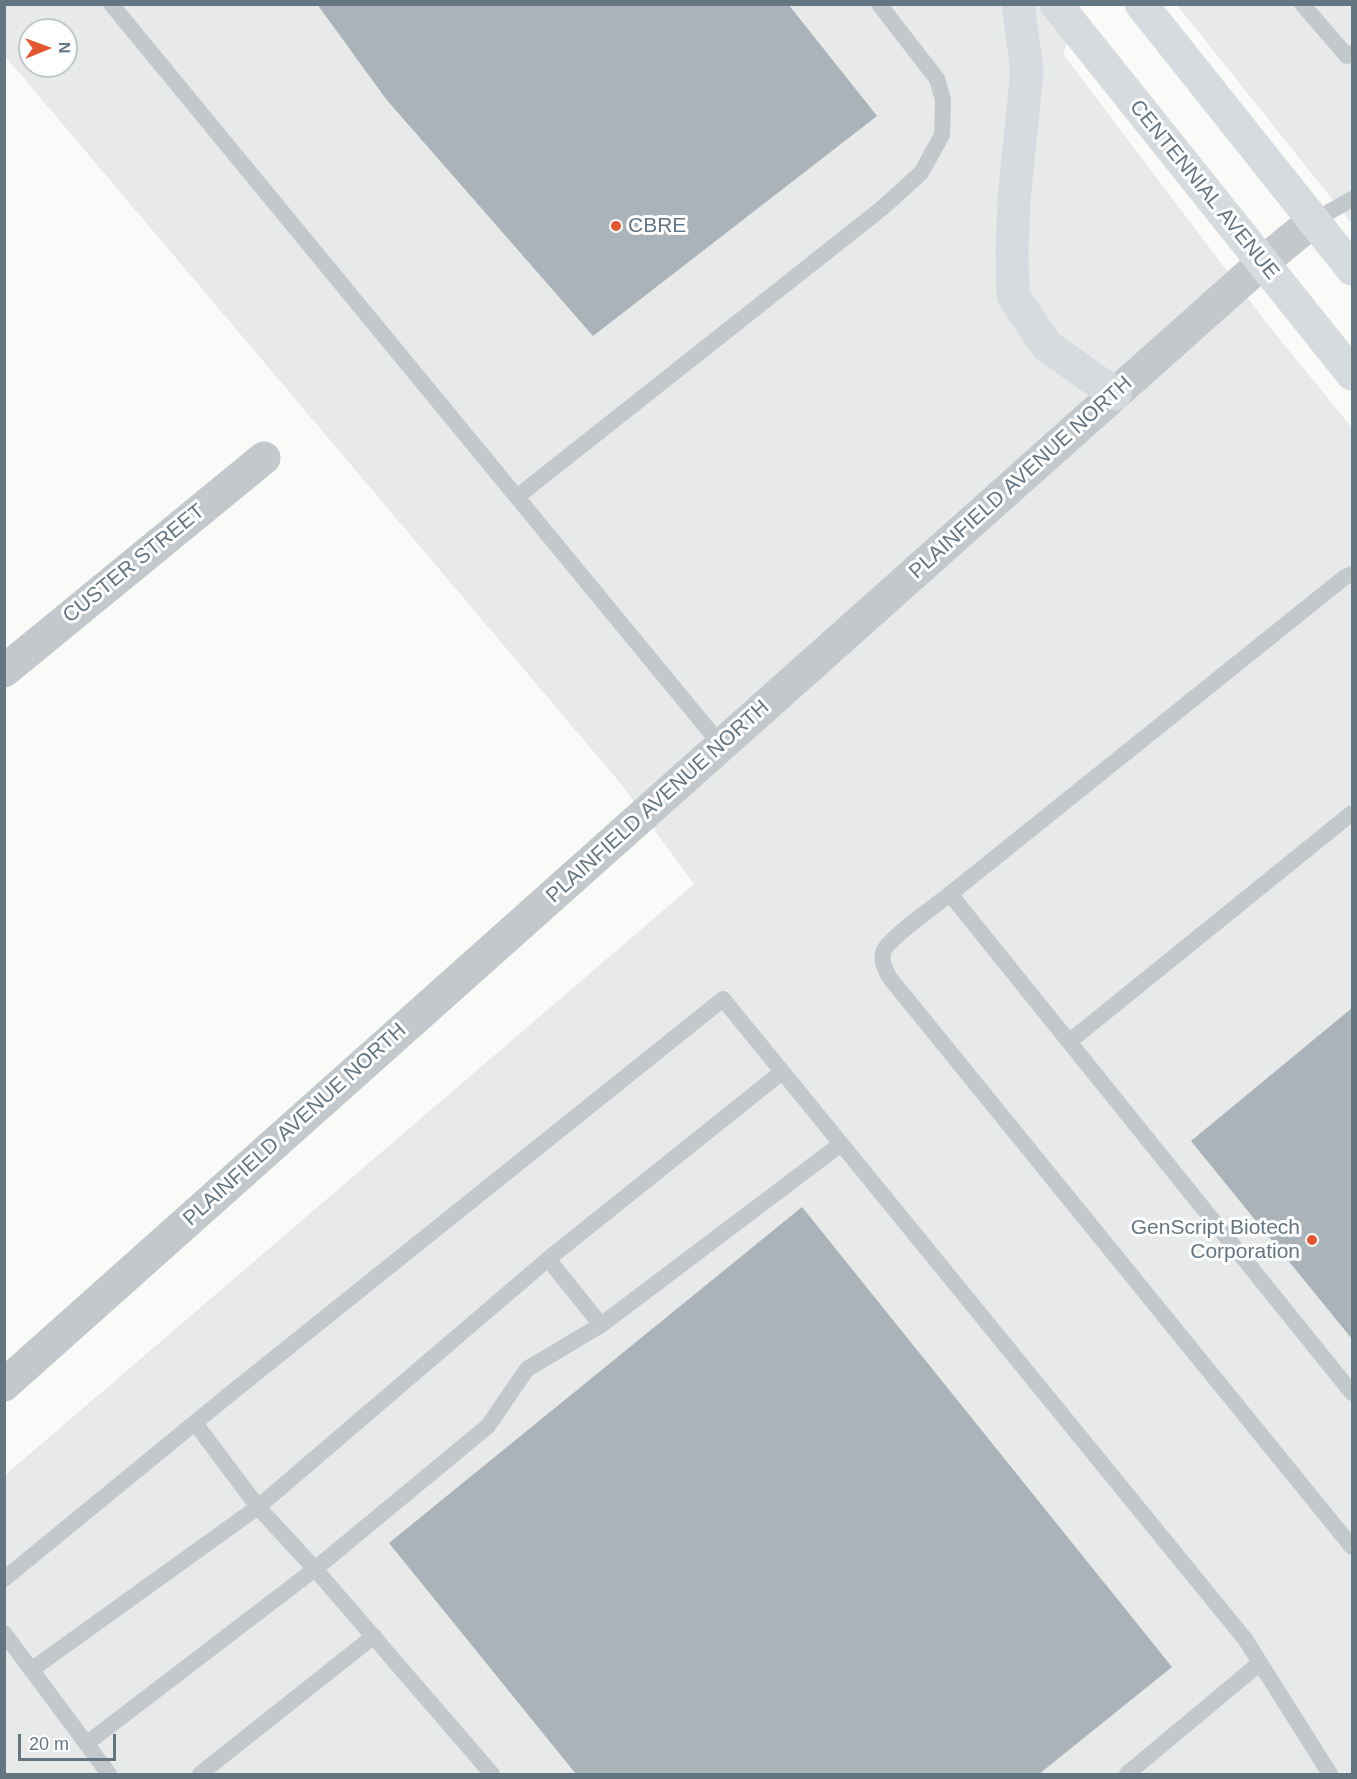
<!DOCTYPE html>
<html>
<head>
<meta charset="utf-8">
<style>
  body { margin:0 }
  #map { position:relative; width:1357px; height:1779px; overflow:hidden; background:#fafaf8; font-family:Arial,sans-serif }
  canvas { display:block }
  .frame { position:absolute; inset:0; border:6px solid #657683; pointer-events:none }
  .north { position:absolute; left:18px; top:18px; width:60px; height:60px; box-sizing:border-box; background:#fff; border:2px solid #c1c8cd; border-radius:50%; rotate:89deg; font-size:16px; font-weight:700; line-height:24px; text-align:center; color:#657683 }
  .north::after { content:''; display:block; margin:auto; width:21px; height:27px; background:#e4572e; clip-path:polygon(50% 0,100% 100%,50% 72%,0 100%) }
  .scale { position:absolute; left:18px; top:1734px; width:98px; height:27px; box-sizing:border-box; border:3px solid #657683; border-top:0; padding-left:8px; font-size:18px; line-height:21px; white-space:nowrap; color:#657683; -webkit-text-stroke:4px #fff; paint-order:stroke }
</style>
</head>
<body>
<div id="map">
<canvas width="1357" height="1779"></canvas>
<div class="frame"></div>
<div class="north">N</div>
<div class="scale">20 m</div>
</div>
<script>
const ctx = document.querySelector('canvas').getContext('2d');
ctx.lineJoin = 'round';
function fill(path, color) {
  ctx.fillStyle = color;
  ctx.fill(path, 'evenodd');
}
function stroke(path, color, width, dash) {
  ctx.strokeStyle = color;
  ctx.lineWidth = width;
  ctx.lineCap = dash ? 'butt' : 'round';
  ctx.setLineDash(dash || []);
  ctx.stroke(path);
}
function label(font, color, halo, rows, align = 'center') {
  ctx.font = font + ' Arial,sans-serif';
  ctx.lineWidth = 6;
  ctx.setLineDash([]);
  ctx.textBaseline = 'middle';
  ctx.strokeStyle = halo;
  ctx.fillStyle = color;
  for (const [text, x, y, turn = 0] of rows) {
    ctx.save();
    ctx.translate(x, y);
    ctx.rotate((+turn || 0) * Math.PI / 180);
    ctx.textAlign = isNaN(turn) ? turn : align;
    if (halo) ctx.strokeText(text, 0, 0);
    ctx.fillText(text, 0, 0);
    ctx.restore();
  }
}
fill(new Path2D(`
  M5 5H1080L1063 54 1265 321 1352 428V1774H5L4 1476 694 884 621 784 5 56ZM30 30H66V66H30Z
  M1177 5H1352V224Z`), '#e8e9e9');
fill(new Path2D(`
  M317 4H788L877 116 593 336 386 99Z
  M1352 1008V1339L1191 1141Z
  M802 1207 1172 1667 1039 1774H576L389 1543Z`), '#aab3b9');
stroke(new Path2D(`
  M111 4 721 745
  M1302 4 1347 56 1352 53
  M1313 221 1352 199
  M518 496 881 209 921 173 942 135 943 100 937 79 879 4
  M1352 574 1345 577 950 894C936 905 891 937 884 950 880 959 885 969 889 977L1352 1547
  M950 894 1352 1393
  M1070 1041 1352 813
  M548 1259 601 1325 841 1144
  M195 1423 258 1507 315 1569 492 1774
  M4 1579 230 1394 723 999 1245 1639 1330 1774
  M4 1633 109 1774
  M31 1670 258 1507 548 1259 782 1072
  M86 1744 315 1569 488 1426 527 1369 601 1325
  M200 1774 374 1636
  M1127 1774 1260 1663`), '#c3c8cc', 16);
stroke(new Path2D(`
  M4 671 264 458
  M4 1385 1262 263 1313 221`), '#c3c8cc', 33);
stroke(new Path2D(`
  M1018 4 1027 71 1014 199 1012 250 1013 296 1047 346 1115 394
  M1056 4 1352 374
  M1141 4 1352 269`), '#d6dbdf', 33);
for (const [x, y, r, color] of [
  [616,226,6,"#e4572e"],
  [1312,1240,6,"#e4572e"]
]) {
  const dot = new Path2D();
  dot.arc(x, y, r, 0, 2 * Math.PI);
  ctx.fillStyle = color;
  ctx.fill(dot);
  stroke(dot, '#fff', 2);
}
label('21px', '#657683', '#fff', [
  ["CENTENNIAL AVENUE",1204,190,51],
  ["PLAINFIELD AVENUE NORTH",1021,478,-42],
  ["CUSTER STREET",134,564,-39],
  ["PLAINFIELD AVENUE NORTH",658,802,-42],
  ["PLAINFIELD AVENUE NORTH",295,1125,-42]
]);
label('21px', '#657683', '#fff', [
  ["CBRE",628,226],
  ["GenScript Biotech",1300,1228,"right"],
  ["Corporation",1300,1252,"right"]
], 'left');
</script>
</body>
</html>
